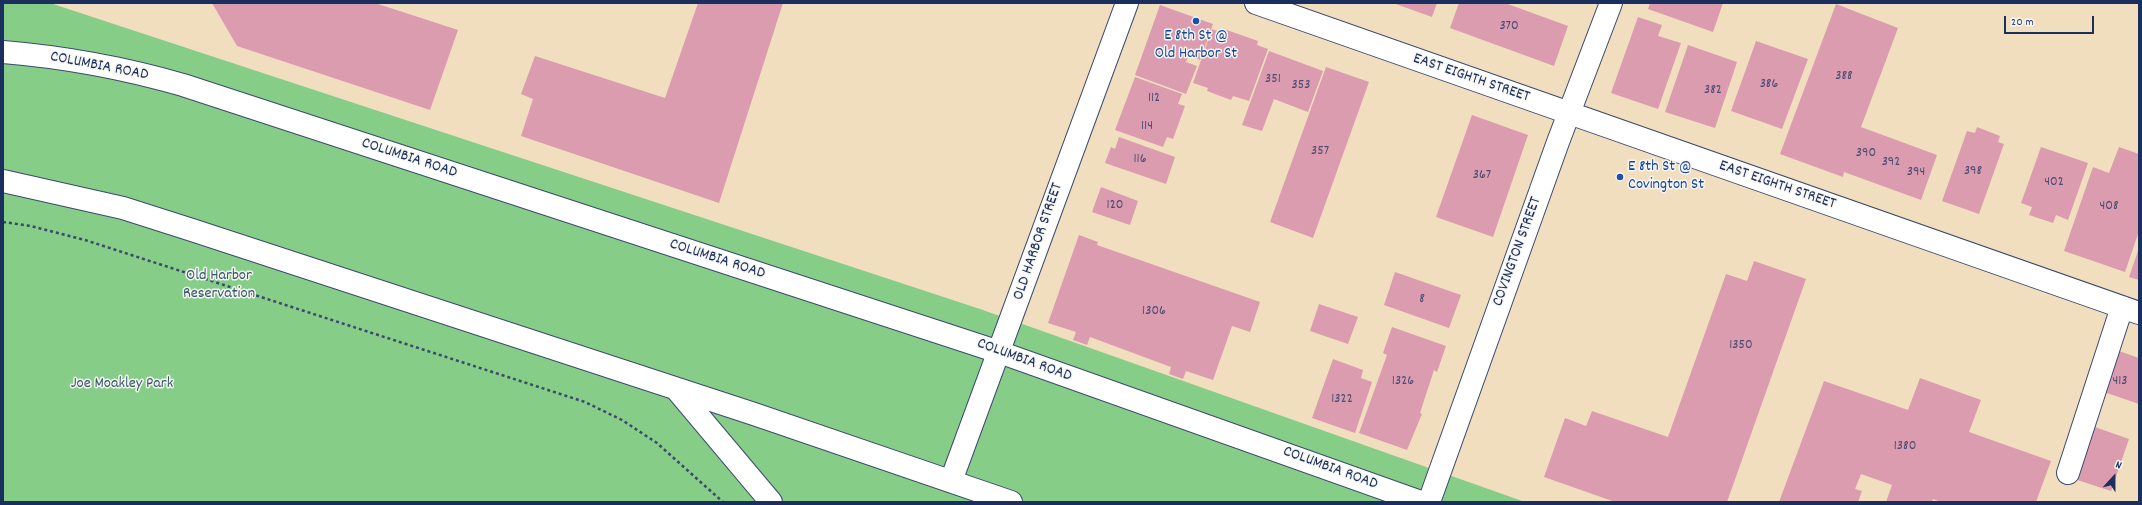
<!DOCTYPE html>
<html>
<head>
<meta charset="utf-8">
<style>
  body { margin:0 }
  #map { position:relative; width:2142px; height:505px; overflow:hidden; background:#f1debf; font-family:Dekko,sans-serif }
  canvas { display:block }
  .frame { position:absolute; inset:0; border:4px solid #1b2f5e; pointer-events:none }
  .north { position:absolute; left:2094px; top:457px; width:40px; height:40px; -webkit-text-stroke:3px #f6f6f2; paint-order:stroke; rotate:21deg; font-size:11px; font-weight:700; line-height:16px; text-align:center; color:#1b2f5e }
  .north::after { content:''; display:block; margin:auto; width:14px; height:18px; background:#1b2f5e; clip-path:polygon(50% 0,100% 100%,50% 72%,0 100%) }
  .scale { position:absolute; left:2004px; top:16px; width:90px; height:18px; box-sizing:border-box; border:2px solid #1b2f5e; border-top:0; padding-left:5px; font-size:12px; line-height:14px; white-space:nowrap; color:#1b2f5e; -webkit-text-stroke:3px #f6f6f2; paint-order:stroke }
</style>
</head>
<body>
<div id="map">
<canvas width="2142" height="505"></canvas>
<div class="frame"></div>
<div class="north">N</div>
<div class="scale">20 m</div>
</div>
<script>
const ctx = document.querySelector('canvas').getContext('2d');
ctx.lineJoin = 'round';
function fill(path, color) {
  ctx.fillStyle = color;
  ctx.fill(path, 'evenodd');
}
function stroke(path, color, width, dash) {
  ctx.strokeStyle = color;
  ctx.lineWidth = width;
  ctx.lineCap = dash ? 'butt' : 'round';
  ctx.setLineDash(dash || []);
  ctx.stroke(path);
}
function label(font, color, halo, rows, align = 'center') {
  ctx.font = font + ' Dekko,sans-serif';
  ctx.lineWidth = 3;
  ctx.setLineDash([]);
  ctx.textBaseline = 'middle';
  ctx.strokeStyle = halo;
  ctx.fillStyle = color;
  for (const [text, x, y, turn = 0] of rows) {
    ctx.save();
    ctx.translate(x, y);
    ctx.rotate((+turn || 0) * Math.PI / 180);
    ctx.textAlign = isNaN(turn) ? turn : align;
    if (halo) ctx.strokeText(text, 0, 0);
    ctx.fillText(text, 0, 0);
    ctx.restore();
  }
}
fill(new Path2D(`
  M3 3H50L980 309 1525 502H3Z`), '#86cd88');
fill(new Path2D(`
  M212 3H375L458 30 430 110 237 46Z
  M698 3H783L719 203 521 136 533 99 521 94 535 56 665 98Z
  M1393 3H1437L1432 17Z
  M1459 3H1505L1568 26 1554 66 1450 28Z
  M1650 3H1723L1713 32 1648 9Z
  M1836 4 1898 28 1861 127 1937 155 1921 200 1844 172 1843 177 1780 154Z
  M1160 5 1213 24 1200 60 1189 55 1186 62 1197 66 1186 94 1135 75Z
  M1638 17 1662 25 1658 36 1681 43 1658 109 1611 93Z
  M1212 29 1223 33 1224 29 1258 41 1257 45 1268 49 1249 101 1233 96 1231 100 1207 91 1208 88 1193 83Z
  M1756 41 1808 59 1782 129 1731 111Z
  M1688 45 1737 62 1715 128 1665 112Z
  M1269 51 1323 71 1308 112 1274 99 1262 131 1242 125Z
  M1326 67 1369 82 1313 238 1270 222Z
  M1135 77 1182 94 1178 104 1185 106 1173 139 1167 137 1163 147 1115 130Z
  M1472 115 1528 135 1493 237 1436 217Z
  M1977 127 2000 136 1998 142 2004 144 1979 214 1942 201 1967 131 1975 133Z
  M1119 137 1175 157 1166 184 1105 163 1111 147 1115 149Z
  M2041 147 2088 163 2068 220 2056 215 2053 223 2029 215 2032 207 2021 203Z
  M2119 147 2139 154V231L2125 272 2064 251 2093 167 2109 173Z
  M1101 187 1138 201 1130 225 1092 212Z
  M1079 235 1098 242 1097 245 1260 302 1250 332 1232 326 1213 380 1186 371 1183 379 1169 374 1171 367 1090 337 1087 345 1073 340 1076 332 1048 323Z
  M2139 248V280L2129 277Z
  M1754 261 1806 279 1727 502H1615L1544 477 1565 418 1586 426 1592 411 1668 437 1726 274 1747 281Z
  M1395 272 1461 295 1449 328 1384 305Z
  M1319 304 1358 317 1348 344 1310 331Z
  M1392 327 1446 346 1437 372 1434 370 1420 413 1422 414 1407 450 1359 433 1387 355 1383 353Z
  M2116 350 2139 358V404L2101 391Z
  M1333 359 1363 370 1361 378 1372 382 1355 433 1312 418Z
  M1920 378 1981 400 1969 432 2051 461 2036 502H1941L1933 499 1932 502H1886L1892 485 1861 474 1855 489 1862 491 1858 502H1779L1824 381 1908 410Z
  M2089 425 2129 439 2111 491 2071 478Z`), '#db9caf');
const minor = new Path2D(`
  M1256 3 2139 313
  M2068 473 2122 307
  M951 481 1127 3
  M1429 502 1558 142 1611 3`);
const major = new Path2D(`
  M3 52C64 57 124 68 183 85L999 352 1421 502
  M3 181 123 208 192 230 754 414 1011 502
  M676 389 771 502`);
stroke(minor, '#3b496d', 24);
stroke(major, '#3b496d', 24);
stroke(new Path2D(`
  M3 222 31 226 85 240 585 402 622 420 657 443 723 502`), '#3b496d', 2.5, [3, 3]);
stroke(minor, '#fff', 22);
stroke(major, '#fff', 22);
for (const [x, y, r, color] of [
  [1196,21,4,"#1a4fb4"],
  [1620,177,4,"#1a4fb4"]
]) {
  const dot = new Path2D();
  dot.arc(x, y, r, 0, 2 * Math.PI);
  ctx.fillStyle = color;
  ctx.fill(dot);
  stroke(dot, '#f6f6f2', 1.5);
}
label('14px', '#4b4a72', null, [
  ["370",1509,27],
  ["388",1844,77],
  ["351",1273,80],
  ["386",1769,85],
  ["353",1301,86],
  ["382",1713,91],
  ["112",1154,99],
  ["114",1147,127],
  ["357",1320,152],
  ["390",1866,154],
  ["116",1140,160],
  ["392",1891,163],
  ["398",1973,172],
  ["394",1916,173],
  ["367",1482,176],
  ["402",2054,183],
  ["120",1115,206],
  ["408",2109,207],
  ["8",1422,300],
  ["1306",1154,312],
  ["1350",1741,346],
  ["1326",1403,382],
  ["413",2120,382],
  ["1322",1342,400],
  ["1380",1905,447]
]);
label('16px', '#164399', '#f6f6f2', [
  ["E 8th St @",1196,37],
  ["Old Harbor St",1196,55],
  ["E 8th St @",1628,168,"left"],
  ["Covington St",1628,186,"left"]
]);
label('16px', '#1b2f5e', '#f6f6f2', [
  ["COLUMBIA ROAD",99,67,11],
  ["EAST EIGHTH STREET",1471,79,19],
  ["COLUMBIA ROAD",409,159,18],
  ["EAST EIGHTH STREET",1777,186,19],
  ["OLD HARBOR STREET",1039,242,-71],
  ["COVINGTON STREET",1518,252,-70],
  ["COLUMBIA ROAD",717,260,18],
  ["COLUMBIA ROAD",1024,361,20],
  ["COLUMBIA ROAD",1330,469,20]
]);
label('16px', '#365668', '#f6f6f2', [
  ["Old Harbor",219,277],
  ["Reservation",219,295],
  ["Joe Moakley Park",122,385]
]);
</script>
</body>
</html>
